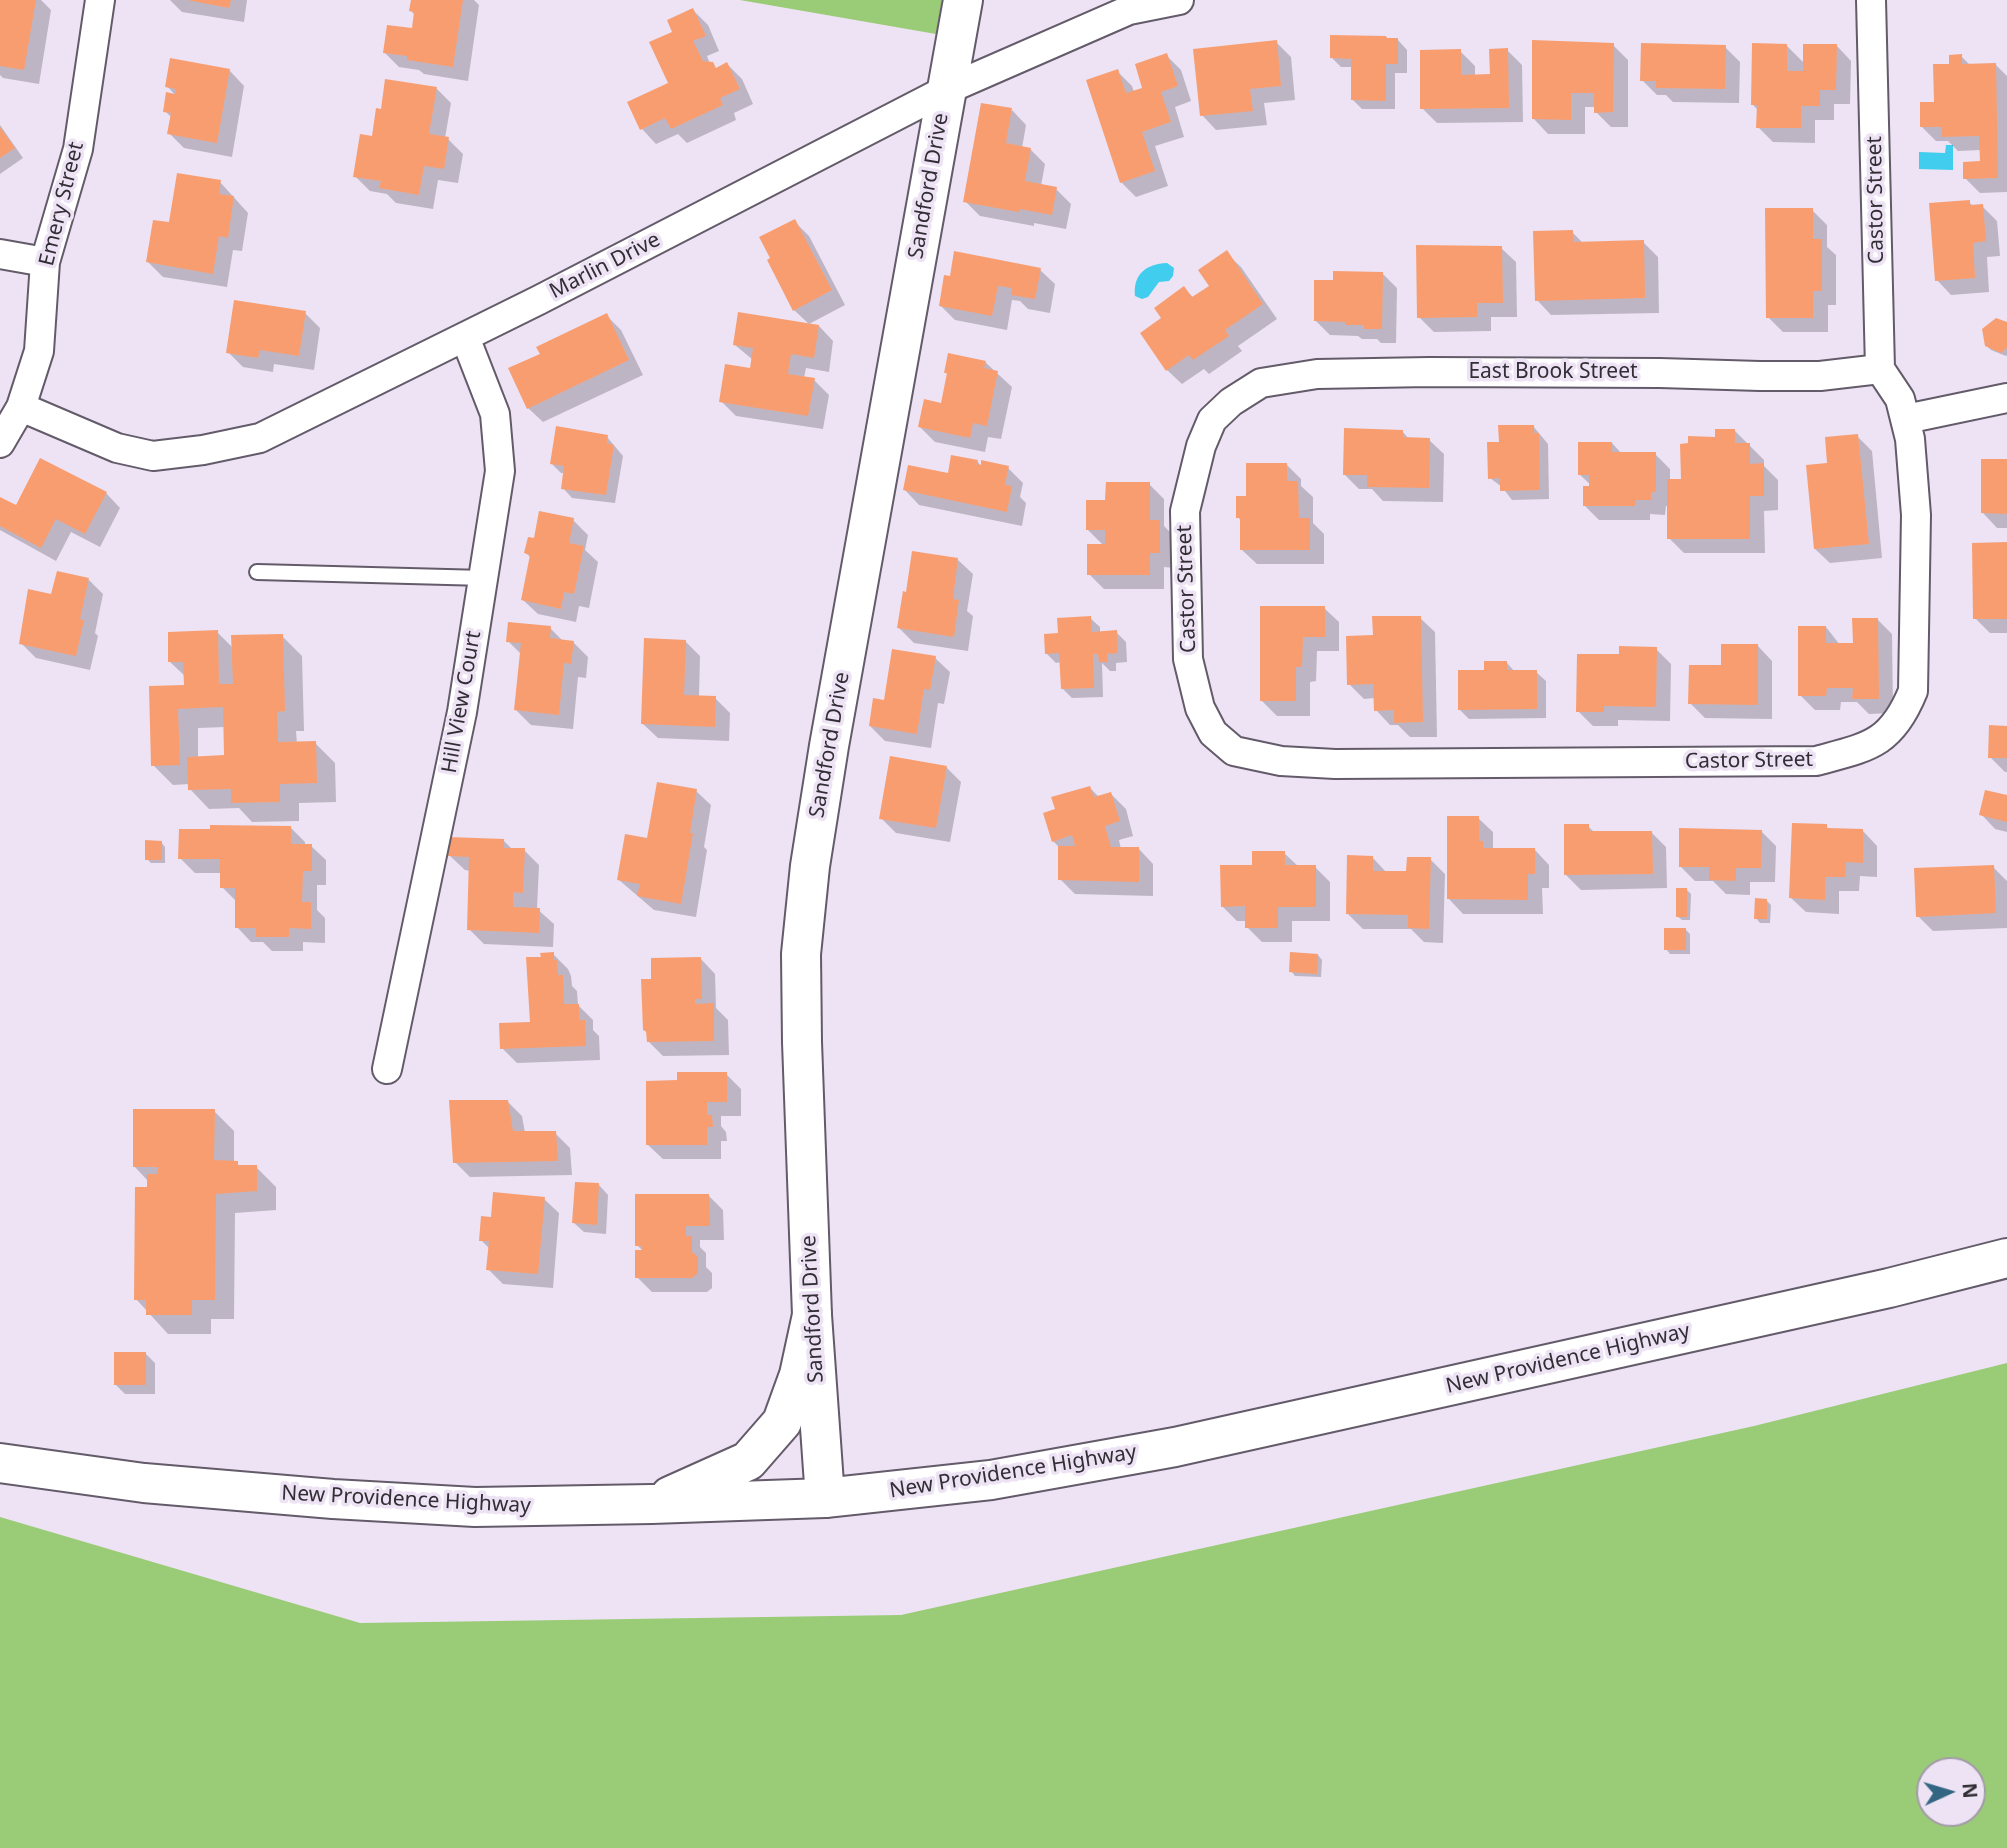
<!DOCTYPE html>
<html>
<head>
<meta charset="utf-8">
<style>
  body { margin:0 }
  #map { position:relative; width:2007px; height:1848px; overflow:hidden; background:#ede3f4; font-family:"Noto Sans",sans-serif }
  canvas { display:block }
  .north { position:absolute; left:1916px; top:1757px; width:70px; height:70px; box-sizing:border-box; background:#ede3f4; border:2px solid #a29ba8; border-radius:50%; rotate:86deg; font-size:19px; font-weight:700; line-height:28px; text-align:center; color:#322e35 }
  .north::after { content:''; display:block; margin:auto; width:24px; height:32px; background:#336683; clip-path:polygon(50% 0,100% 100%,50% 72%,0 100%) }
</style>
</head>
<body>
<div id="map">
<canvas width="2007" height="1848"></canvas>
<div class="north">N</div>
</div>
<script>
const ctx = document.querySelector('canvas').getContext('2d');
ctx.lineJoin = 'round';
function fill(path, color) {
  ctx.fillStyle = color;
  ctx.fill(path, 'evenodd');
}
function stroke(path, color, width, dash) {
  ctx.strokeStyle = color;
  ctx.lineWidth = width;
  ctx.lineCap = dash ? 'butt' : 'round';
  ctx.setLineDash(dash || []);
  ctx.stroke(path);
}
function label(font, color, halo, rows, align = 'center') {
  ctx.font = font + ' "Noto Sans",sans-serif';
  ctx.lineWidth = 7;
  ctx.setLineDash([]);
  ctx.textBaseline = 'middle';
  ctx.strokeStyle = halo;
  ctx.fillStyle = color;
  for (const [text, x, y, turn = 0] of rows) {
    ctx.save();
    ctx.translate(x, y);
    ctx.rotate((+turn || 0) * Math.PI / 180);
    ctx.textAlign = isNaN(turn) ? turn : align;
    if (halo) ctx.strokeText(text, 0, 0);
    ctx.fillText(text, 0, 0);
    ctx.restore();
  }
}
fill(new Path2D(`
  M740 0H942L936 34Z
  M2007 1363V1848H0V1517L360 1623 901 1615 1754 1426ZM1972 1771V1813H1930V1771Z`), '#9acb76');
fill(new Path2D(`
  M1946 145H1953V170L1919 169V152L1945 153Z
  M1167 263 1174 268 1173 276 1169 281 1159 282 1148 297 1142 299 1135 296C1133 274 1146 264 1167 263Z`), '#41ceee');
fill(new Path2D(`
  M0 0H41L51 10 39 84 3 78 0 75Z
  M170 0H247L244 22 182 12Z
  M412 0H474L479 5 468 81 424 74 419 70 399 67 384 52 413 30 416 16 411 11Z
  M693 10 708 25 719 51 707 56 710 64 717 69 727 64 742 79 753 104 734 113 736 120 687 143 678 134 656 144 642 129 629 103 670 83Z
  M1388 40H1398L1407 50V73H1395V109H1362L1352 99 1353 67H1341L1332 58Z
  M1276 42 1291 57 1295 100 1264 103 1267 125 1216 130 1202 115Z
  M1613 45 1628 60V127H1611L1596 112V107H1585V134H1548L1534 119Z
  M1787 46 1805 64 1837 46 1851 61 1850 104H1834V120H1815V143L1773 142 1758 127V110L1752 104Z
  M1725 47 1740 62 1739 103 1673 102 1666 95H1657L1642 80Z
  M1507 50 1522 65 1523 122 1437 123 1422 108 1460 51 1475 66V76H1492Z
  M1166 55 1181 70 1191 101 1175 107 1184 137 1155 146 1168 186 1136 197 1121 182 1117 71 1132 86 1134 92 1144 89Z
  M1961 56 1971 66 1996 65 2007 76V192L1980 193 1965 178 1981 163V150L1958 151 1948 141H1936L1921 126 1936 103 1951 66Z
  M230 71 244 86 232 157 184 148 169 133 172 118 165 111 176 96 167 86Z
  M436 88 451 103 445 138 448 139 463 154 458 183 438 180 433 209 396 203 387 194 370 191 355 176 373 138Z
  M1012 110 1026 125 1022 148 1030 149 1045 164 1041 186 1056 189 1071 204 1066 229 1034 223V226L980 216 965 201Z
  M0 125 23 158 0 174Z
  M220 182 248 213 242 251 233 250 227 287 163 277 148 262 170 224Z
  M1969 202 1974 207 1982 206 1997 221 2000 256 1987 257 1989 292 1951 295 1937 280Z
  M1812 210 1827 225V247L1836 255V305H1828V332H1783L1768 317Z
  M794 221 809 236 845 305 809 324 794 310Z
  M1572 232 1584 244 1643 242 1658 257 1659 313 1551 315 1537 300Z
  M1501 248 1516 262 1517 317H1491V331L1434 332 1419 317Z
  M1226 253 1241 267 1277 319 1238 346 1242 351 1209 374 1204 369 1182 384 1167 370 1164 319 1184 289 1194 298 1211 286Z
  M1040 270 1055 284 1050 313 1028 309 1020 301 1012 300 1007 330 955 320 940 305Z
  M1382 273 1397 288 1396 343H1381L1377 339H1362L1358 336 1330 335 1315 320 1335 282Z
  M305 313 320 328 314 370 274 364 273 372 243 367 228 352Z
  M606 315 621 330 643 375 543 422 528 408 542 355Z
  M2007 324V355L2006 356 1991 350 1986 345Z
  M819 326 833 341 829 372 806 368 804 378 814 380 829 395 823 429 736 416 721 401 751 370 753 360 735 345Z
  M985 362 1012 387 1001 439 988 437 985 452 935 442 920 427 942 405 948 375 946 373Z
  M1533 426 1548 444 1549 499 1512 500 1502 487 1490 478 1501 444Z
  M1734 430 1764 460V466L1778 480V510L1764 511 1765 553H1684L1669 538V506H1666L1665 515 1650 514V520H1599L1584 505 1593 487 1579 474 1612 443 1622 454H1655L1670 469V481H1682L1717 438Z
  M1402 431 1409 439 1429 440 1444 454 1443 502 1383 501 1372 489H1359L1344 474Z
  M1857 436 1872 451 1882 558 1830 563 1815 549 1829 465Z
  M607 437 623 456 615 503 572 498 563 488 565 473H561L551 463Z
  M977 461 982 467 1008 468 1023 483 1020 497 1026 503 1022 526 919 505 905 490 949 475Z
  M2007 461V528H1997L1983 513Z
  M1286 464 1301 479V486L1313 497V523L1324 534V564H1257L1242 550V522L1238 517 1248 498Z
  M1149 484 1164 499V526L1174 536V568L1164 567V589H1104L1089 574 1104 546 1088 530 1107 501Z
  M106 493 120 508 100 547 71 532 56 561 0 530V499L17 507Z
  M573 520 588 535 585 550 598 562 589 608 579 606 576 622 538 614 523 600 531 558 526 553 535 540Z
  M2007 544V633H1990L1975 618Z
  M958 560 973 574 967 611 973 616 968 651 914 643 899 628Z
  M89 580 103 594 95 633 98 636 90 670 36 658 21 643 53 596Z
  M1262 608H1324L1339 622V651H1317L1316 681 1310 682V716H1277L1262 701Z
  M1090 618 1100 627V633L1116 632 1126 642 1127 662 1116 663V671H1110L1102 663 1103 697 1072 698 1062 688 1061 662 1056 663 1046 653 1060 635Z
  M1420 618 1435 632 1437 737H1410L1398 725H1390L1376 710 1375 698 1364 699 1349 684 1374 637Z
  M1878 620 1892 634 1893 713 1869 714 1857 702H1841L1840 710H1815L1800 695 1826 627 1840 645H1854Z
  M550 628 563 641 573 642 588 657 586 678 578 677 573 729 531 725 516 710 521 654 508 641Z
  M217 632 233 648 282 636 302 656 304 731H296L297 744 315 743 335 763 336 802 299 803V821L252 822 239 808 209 809 190 789 189 784 173 785 153 765 186 687V677L170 662ZM225 727 226 757 198 758V728Z
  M685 641 700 656 699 697 715 698 730 713 729 741 658 738 643 724Z
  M1758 646 1772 661V719L1705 718 1690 703 1723 667Z
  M1656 649 1671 664 1670 721 1618 720V726H1593L1578 711 1621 656Z
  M935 658 950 672 944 704 938 703 931 748 885 741 870 726 885 702Z
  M1507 663 1515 672H1536L1546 681V718L1469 719 1459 709 1486 672Z
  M2007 727V772H2005L1990 757Z
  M946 767 961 782 950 842 896 833 881 818Z
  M1090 788 1099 797 1111 794 1126 809 1133 836 1119 840 1121 849H1139L1153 864V896L1075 894 1060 879V848L1053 841 1057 810Z
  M696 791 711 805 704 847 707 850 696 917 654 910 619 880 649 840Z
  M2007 797V832L1995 829 1981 814Z
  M1478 818 1493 832V850H1535L1549 865V888H1542L1543 914H1463L1449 899Z
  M1588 826 1595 833 1651 832 1666 847 1667 888 1581 890 1566 875Z
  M1826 826 1830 830 1863 831 1877 846V877L1860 876 1859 891H1839V914L1806 912 1791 898Z
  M290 827 305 842V845L311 846 326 860V885H317V910L325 918V943L303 942V951H272L263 942H251L237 927V902L222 887V873H195L180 858Z
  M1761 831 1776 846 1775 882H1750V895L1726 894 1713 881H1695L1680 866Z
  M503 840 513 850H524L539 865 537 909 554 924 553 947 484 944 469 929 471 871 465 870 450 856Z
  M161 842 165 847V863H151L147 859Z
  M1284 853 1299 867H1315L1330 882V921H1292V942H1262L1247 927V921H1237L1222 906 1254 867Z
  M1372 857 1387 873H1408L1430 859 1445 874 1443 943 1424 942 1411 929H1363L1348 914Z
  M1993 867 2007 881V928L1933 931 1918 916Z
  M1687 890 1691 894 1690 920H1682L1677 916Z
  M1766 900 1771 905 1770 923H1760L1756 918Z
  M1686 930 1690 934V954H1670L1666 949Z
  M553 954 568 969 571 976 572 986 577 991 578 1005 593 1020V1030L599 1036 600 1060 517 1063 502 1048 532 1024 543 958Z
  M1318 955 1322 960 1321 977 1295 976 1291 971Z
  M701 959 715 974 716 1008 728 1020 729 1055 663 1056 648 1041V1034L644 1030 653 981Z
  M726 1074 741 1089V1116H721V1126L726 1132 727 1141H721V1159H663L648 1145 679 1082Z
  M507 1101 522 1116 525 1133H555L570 1148 572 1175 470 1177 455 1162Z
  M214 1111 234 1131V1162L242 1167H256L276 1187V1210L235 1213 234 1319H211V1334H168L136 1299 148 1181 134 1166Z
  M599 1185 608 1195 606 1234 584 1232 574 1223Z
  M708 1195 723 1210 724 1240H700V1247L706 1253V1267L712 1273V1288L707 1292H652L637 1277 644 1252 637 1245Z
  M544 1199 559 1213 553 1288 503 1284 488 1269 490 1249 481 1240 493 1219Z
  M146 1354 155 1363V1394H125L115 1384Z`), '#0003');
fill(new Path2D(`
  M0 0H36L24 70 0 66Z
  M187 0H231L229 8Z
  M411 0H463L453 67 407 60V56L383 53 387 25 412 28 414 12 409 11Z
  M693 8 706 36 693 41 703 61 713 62 716 68 727 62 740 89 720 98 723 105 671 129 665 118 640 130 627 102 668 83 649 42 672 32 667 20Z
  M1330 35 1386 36 1387 38H1398V64H1386V101L1351 100V59L1330 58Z
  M1277 40 1281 86 1250 89 1253 111 1200 116 1193 49Z
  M1532 40 1614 43 1613 112 1594 113V93H1571V120L1532 119Z
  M1641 43 1726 45 1725 89 1656 88V81H1640Z
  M1752 43 1787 44V71H1803V44H1837L1836 90H1820V106H1801V128H1756L1757 105H1751Z
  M1508 48 1509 108 1420 109V50L1461 49V75L1490 74 1489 49Z
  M1167 53 1178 86 1161 92 1171 122 1142 132 1155 171 1120 183 1086 80 1118 69 1126 93 1142 88 1135 64Z
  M1962 54V64L1996 63 1998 178 1963 179V162L1980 161 1979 136 1941 137 1942 127H1920V102H1934L1933 64H1949V55Z
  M170 58 230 69 217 143 167 134 171 113 163 112 166 92 175 94 176 89 165 87Z
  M385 79 437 87 429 134 449 137 444 169 424 166 419 195 379 188 381 181 353 177 360 134 372 136 376 108 381 109Z
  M981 103 1012 108 1006 143 1031 148 1025 181 1057 187 1052 215 1020 209 1019 212 963 202Z
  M0 127 15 148 0 158Z
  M177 173 221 180 219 194 234 196 228 238 219 236 213 274 146 262 153 220 169 222Z
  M1970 200V205L1983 204 1986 241 1973 243 1975 278 1935 281 1929 203Z
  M1765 208H1813V239H1822V291H1813V318H1766Z
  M795 219 832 290 793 311 767 260 770 258 759 237Z
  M1573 230V242L1644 240 1645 298 1535 301 1533 231Z
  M1416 245 1502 246 1503 303H1477V317L1417 318Z
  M1227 250 1263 304 1225 330 1229 336 1193 360 1189 355 1166 371 1140 333 1161 318 1154 308 1184 286 1192 297 1209 286 1198 270Z
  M954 251 1041 268 1035 299 1011 295 1012 288 998 286 992 316 939 306 944 275 950 276Z
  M1333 271 1383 272 1382 329H1364V325H1345V322L1314 321V280H1333Z
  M234 300 306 311 299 356 260 350 258 358 226 353Z
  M738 312 819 325 814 358 791 354 788 374 815 378 808 416 719 402 725 364 750 368 753 348 733 345Z
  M607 313 629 360 527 409 508 368 540 354 536 347Z
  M1996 318 2007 322V348L2001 353 1985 346 1982 329Z
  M948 353 986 361 984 368 998 371 987 426 973 423 970 438 918 427 924 399 941 403 947 373H944Z
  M1498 425H1534V433H1539L1540 490 1500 491V478L1488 479 1487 442H1499Z
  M556 426 608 435 607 443 614 445 606 495 561 489 564 466 550 464Z
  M1344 428 1403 430V437L1430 438 1429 488 1367 487V475H1343Z
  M1715 429H1735V443H1750V464L1764 463V496H1750V539H1667V479H1681L1680 444 1688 443V436L1715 437Z
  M1858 434 1869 544 1814 549 1806 465 1827 463 1825 437Z
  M1578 442H1612V452H1656V492H1651V500H1636L1635 506H1583V486H1589V475H1578Z
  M951 455 978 460 977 464 981 465V460L1009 466 1005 485 1012 486 1007 512 903 490 908 465 948 473Z
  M40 458 107 492 85 534 56 519 41 548 0 526V497L16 505Z
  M1981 459H2007V514L1981 513Z
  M1246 463H1287V481H1298L1299 518H1310V550H1240V518H1236V496H1246Z
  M1106 482H1150V520H1160V553H1150V575H1087V544H1105V530H1086V500H1105Z
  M539 511 574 518 569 543 584 546 574 594 564 592 561 609 521 600 530 555 524 553 528 537 534 538Z
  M2007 542V619H1973L1972 543Z
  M912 551 958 558 953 599 959 600 954 637 897 628 903 591 906 592Z
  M57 571 89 578 80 619 84 620 76 656 19 644 28 589 51 594Z
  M1260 606H1325V637H1303L1302 667H1296V701H1260Z
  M1091 616 1092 632 1117 630 1118 653 1107 654 1108 662H1099L1098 654H1093L1094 688 1061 689 1059 653 1045 654 1044 634 1058 633 1057 618Z
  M1372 616H1421L1423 722 1394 723V710L1374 711 1373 684 1347 685 1346 636 1373 635Z
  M1852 618H1878L1879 699H1852L1853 688H1827L1826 696H1798V626H1826V643H1853Z
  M508 622 551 626 550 638 574 641 571 664 564 663 559 715 514 710 521 643 506 642Z
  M218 630 219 684H233L231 635 283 634 285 711 277 712 278 742 316 741 317 783 280 784V802L231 803V789L188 790 187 757 224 755 223 707 178 709 180 765 151 766 149 686 184 685 183 662H168V632Z
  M644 638 686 640 684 695 716 696 715 727 641 724Z
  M1721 644H1758V705L1688 704 1689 665H1721Z
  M1619 646 1657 647 1656 707 1604 706V712H1576L1577 654H1619Z
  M892 649 936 656 930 690 924 689 917 734 869 726 873 698 884 700Z
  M1484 661H1507V670H1537V709L1458 710V670H1484Z
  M1989 725 2007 726V758H1988Z
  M890 756 947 766 936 828 879 819Z
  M657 782 697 789 690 833H693L681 904 637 896 640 884 617 880 625 834 647 838Z
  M1090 786 1094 797 1111 792 1120 821 1105 826 1111 847H1139V882L1058 880V846H1075L1072 835 1052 842 1043 813 1055 809 1051 797Z
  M1985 790 2007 795V822L1979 815Z
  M1447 816H1479V841H1483V848H1535V874H1528V900L1447 899Z
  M1792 823 1827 824V828L1863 829V863L1846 862 1845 877H1825V900L1789 898Z
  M1564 824H1589V831H1652L1653 874 1564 875Z
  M210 825 291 826V844H312V871H303L302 902H311V929L289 928V937H256V928H235V888H220V859H178L179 829H210Z
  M1679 828 1762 830 1761 868H1736V881L1709 880V867H1679Z
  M448 837 504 839V848H525L523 893 513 892V907L540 908 539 933 467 930 469 857 448 856Z
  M145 840 162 841V860H145Z
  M1252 851H1285V865H1316V907H1278V928H1245V906L1221 907 1220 865H1252Z
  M1347 855 1373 856V871H1406L1407 857H1431L1429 929 1408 928V915L1346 914Z
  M1994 865 1996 913 1916 917 1914 868Z
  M1676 888H1687V917H1676Z
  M1755 898 1767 899V919H1754Z
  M1664 928H1686V950H1664Z
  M554 952V960H557L558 975H563L564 1004H579V1020H585L586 1046 500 1049 499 1023 530 1022 526 957H541L540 953Z
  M1290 952 1318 954 1317 974 1289 972Z
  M701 957 702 999H695V1004L714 1003V1041L647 1042 646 1031 643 1030 641 979H651V958Z
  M677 1072H727V1102H707V1115H712L713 1127H707V1145H646V1081L677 1080Z
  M449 1100H508L513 1131H556L558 1161 453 1163Z
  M133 1109H215L214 1160 238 1161V1165H257V1191L216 1194 215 1300H192V1315H146V1300H134L135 1187H147V1174H157L158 1167H133Z
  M575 1182 599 1183 597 1225 572 1223Z
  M493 1192 545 1197 538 1274 486 1270 489 1241H479L481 1216 491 1217Z
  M635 1194H709L710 1226H686V1236H692V1252L698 1257V1273L692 1278H635V1250H642V1246H635Z
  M114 1352H146V1385H114Z`), '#f89d70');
const lane = new Path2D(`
  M257 572 485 578`);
const street = new Path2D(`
  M1871 0 1880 369 1900 399 1910 439 1916 515 1913 691C1891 745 1868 747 1816 761L1335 764 1281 761 1234 751 1213 733 1200 708 1188 659 1185 511 1201 446 1212 420 1231 402 1261 383 1317 374 1429 372 1660 373 1760 376H1820L1880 369
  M0 254 45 262
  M21 407 117 448 153 456 203 450 260 438 539 300 946 90 1129 10 1179 0
  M1906 419 2007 398
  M0 443 21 407 39 351 45 262 78 149 100 0
  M387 1069 462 712 500 471 495 414 465 337`);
const secondary = new Path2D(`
  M825 1498 812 1315 802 1042 801 954 810 866 829 746 963 0`);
const highway = new Path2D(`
  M0 1463 144 1483 333 1499 475 1507 652 1504 825 1498 991 1480 1175 1447 1889 1288 2007 1258
  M670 1496 748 1461 782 1422 799 1375 812 1315`);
stroke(lane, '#635b69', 18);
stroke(street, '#635b69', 32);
stroke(secondary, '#635b69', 42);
stroke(highway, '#635b69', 42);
stroke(lane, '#fff', 14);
stroke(street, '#fff', 28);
stroke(secondary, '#fff', 38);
stroke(highway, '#fff', 38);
label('21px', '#322e35', '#ede3f4', [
  ["Sandford Drive",929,186,-80],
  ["Castor Street",1876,200,-91],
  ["Emery Street",62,204,-76],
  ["Marlin Drive",605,266,-27],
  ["East Brook Street",1553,372],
  ["Castor Street",1187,589,-92],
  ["Hill View Court",462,702,-80],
  ["Sandford Drive",830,745,-80],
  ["Castor Street",1749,761,-1],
  ["Sandford Drive",813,1309,-93],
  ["New Providence Highway",1568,1359,-13],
  ["New Providence Highway",1013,1472,-9],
  ["New Providence Highway",406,1500,3]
]);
</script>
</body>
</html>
